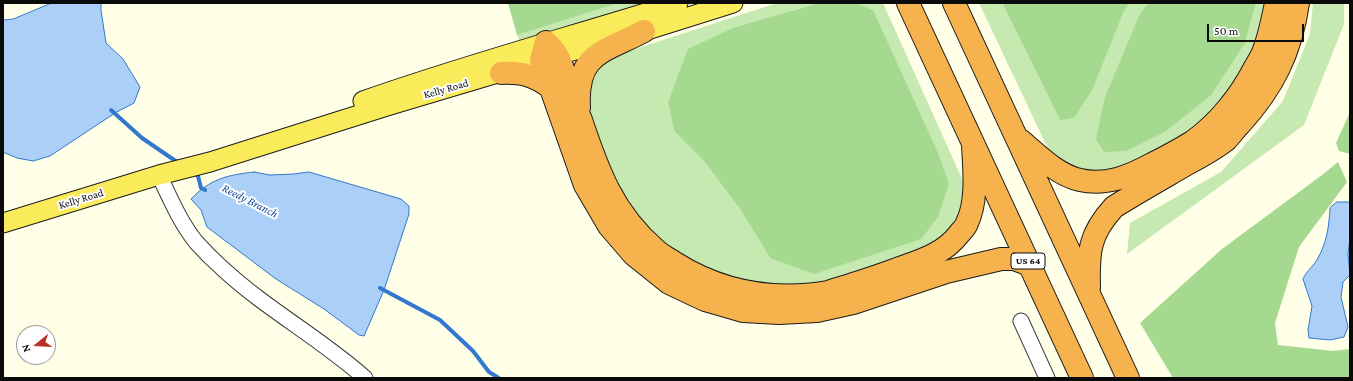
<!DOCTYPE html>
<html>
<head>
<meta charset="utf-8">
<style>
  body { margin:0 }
  #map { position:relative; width:1353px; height:381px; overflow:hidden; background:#fffee6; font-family:"Crimson Pro",serif }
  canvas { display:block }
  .frame { position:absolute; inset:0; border:4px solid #0a0a0a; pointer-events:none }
  .north { position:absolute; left:16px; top:325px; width:40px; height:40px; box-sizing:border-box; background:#fff; border:1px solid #9d9d9d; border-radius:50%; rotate:252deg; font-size:11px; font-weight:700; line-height:16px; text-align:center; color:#0a0a0a }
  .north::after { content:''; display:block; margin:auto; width:14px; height:18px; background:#b93122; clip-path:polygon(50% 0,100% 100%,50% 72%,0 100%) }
  .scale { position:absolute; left:1207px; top:24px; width:97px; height:18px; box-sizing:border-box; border:2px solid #0a0a0a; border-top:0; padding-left:5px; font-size:12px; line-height:14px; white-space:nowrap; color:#0a0a0a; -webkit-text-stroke:3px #fff; paint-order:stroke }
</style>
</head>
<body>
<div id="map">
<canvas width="1353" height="381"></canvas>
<div class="frame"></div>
<div class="north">N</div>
<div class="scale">50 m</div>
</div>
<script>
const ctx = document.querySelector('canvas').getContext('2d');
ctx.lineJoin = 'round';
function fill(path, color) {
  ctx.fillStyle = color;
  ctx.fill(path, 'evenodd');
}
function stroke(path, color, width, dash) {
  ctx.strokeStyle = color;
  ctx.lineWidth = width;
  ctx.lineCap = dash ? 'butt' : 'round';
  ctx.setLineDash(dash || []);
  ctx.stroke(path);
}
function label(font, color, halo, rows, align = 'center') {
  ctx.font = font + ' "Crimson Pro",serif';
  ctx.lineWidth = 4;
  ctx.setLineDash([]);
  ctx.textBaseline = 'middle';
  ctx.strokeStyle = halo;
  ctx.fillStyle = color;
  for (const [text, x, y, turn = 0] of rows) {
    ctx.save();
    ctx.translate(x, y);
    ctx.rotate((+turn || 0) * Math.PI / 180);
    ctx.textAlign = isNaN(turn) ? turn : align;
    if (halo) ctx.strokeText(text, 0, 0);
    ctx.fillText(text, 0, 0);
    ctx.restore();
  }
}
fill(new Path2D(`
  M508 3H646L520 44Z
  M777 3H819L735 27 678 78 668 102 674 131 704 161 742 212 770 258 873 10 857 3H883L963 181 965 204 957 225 941 242 829 283 787 288 747 285 706 270 673 249 642 222 619 190 597 139 587 106 588 81 597 63 620 54Z
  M979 3H1002L1060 120 1129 3H1148L1140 14 1245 43 1256 3H1267L1254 51 1231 92 1207 119 1173 145 1127 169 1094 173 1069 167 1050 153Z
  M1313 3H1344V24L1304 125 1127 254 1130 223 1221 172 1283 101 1310 34Z`), '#c6e8b1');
fill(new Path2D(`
  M508 3H618L517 35Z
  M819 3H857L873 10 938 153 949 184 938 217 921 239 814 274 770 258 742 212 704 161 674 131 668 102 688 49 735 27Z
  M1002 3H1129L1123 13 1092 90 1074 118 1060 120Z
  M1148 3H1256L1245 43 1211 95 1165 132 1126 151 1104 152 1096 139 1105 97 1140 14Z
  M1350 112V154L1339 151 1336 143Z
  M1338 162 1347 182 1299 247 1275 323 1278 345 1333 351 1350 349V378H1173L1140 323 1222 249 1322 175Z`), '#a6d990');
const water = new Path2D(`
  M52 3H101V10L106 43 123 59 140 87 134 103 115 113 50 156 33 161 17 158 3 152V20L13 19Z
  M254 172 270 175 293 174 309 172 401 199 409 206V214L384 290 364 336 359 335 324 309 276 279 207 227 201 210 191 199C210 179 227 175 254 172Z
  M1337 202H1350V239L1348 254 1350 275 1343 282 1341 297 1348 327 1344 337 1330 340 1309 338 1308 330 1312 306 1303 279C1307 270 1314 266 1318 258 1327 242 1329 226 1330 208Z`);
fill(water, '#abcff6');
stroke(water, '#3278ce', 1);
stroke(new Path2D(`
  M111 110 142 138 180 164
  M192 172 198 176 201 188 205 190
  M380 288 440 320 473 351 489 372 499 378`), '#3278ce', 4);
const minor = new Path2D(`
  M159 175C170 198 180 222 196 242 204 251 213 260 222 268 266 309 320 338 365 378
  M1021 321 1047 378`);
const major = new Path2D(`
  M363 101C467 64 573 36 678 3
  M3 223 159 175 210 162 387 106 558 55 644 31 733 3`);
const highway = new Path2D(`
  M908 3 1082 378
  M954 3 1128 378
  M501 73C521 72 534 75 551 88
  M579 108C576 52 603 53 644 31
  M1020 140C1038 155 1057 175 1080 180 1106 186 1130 176 1152 164 1166 157 1179 150 1192 142 1218 124 1240 96 1254 69 1258 62 1263 55 1265 47 1270 33 1273 18 1276 3
  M973 144C974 169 978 200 967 223 966 227 962 230 959 234 944 254 920 261 897 269 881 275 866 280 850 285 843 287 835 290 828 292 774 301 721 292 675 263 669 259 661 255 656 250 613 213 598 171 581 120 579 114 574 108 572 102 568 89 564 65 557 55 555 50 550 46 546 42L541 60 585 185 609 226 634 255 669 283 705 300 743 311 779 313 817 311 853 303 946 272 1001 259H1014L1030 265
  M1089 288C1088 252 1089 234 1114 207 1138 192 1163 178 1187 164 1200 157 1215 149 1226 140 1231 135 1235 129 1240 124 1273 88 1291 52 1298 3`);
stroke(minor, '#3d3d3d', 17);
stroke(major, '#1b1b1b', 21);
stroke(highway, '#1b1b1b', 24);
stroke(minor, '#fff', 15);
stroke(major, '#faeb5b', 19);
stroke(highway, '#f6b34d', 22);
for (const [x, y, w] of [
  [1028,261,34]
]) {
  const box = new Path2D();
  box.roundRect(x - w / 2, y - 8, w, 16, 3);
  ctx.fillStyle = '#fff';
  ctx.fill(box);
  stroke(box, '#0a0a0a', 1);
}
label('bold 10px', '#0a0a0a', null, [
  ["US 64",1028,261]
]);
label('11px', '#0a0a0a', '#fff', [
  ["Kelly Road",446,89,-16],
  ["Kelly Road",81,199,-17]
]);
label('italic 12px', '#144c9a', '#fff', [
  ["Reedy Branch",250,201,27]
]);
</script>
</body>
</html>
